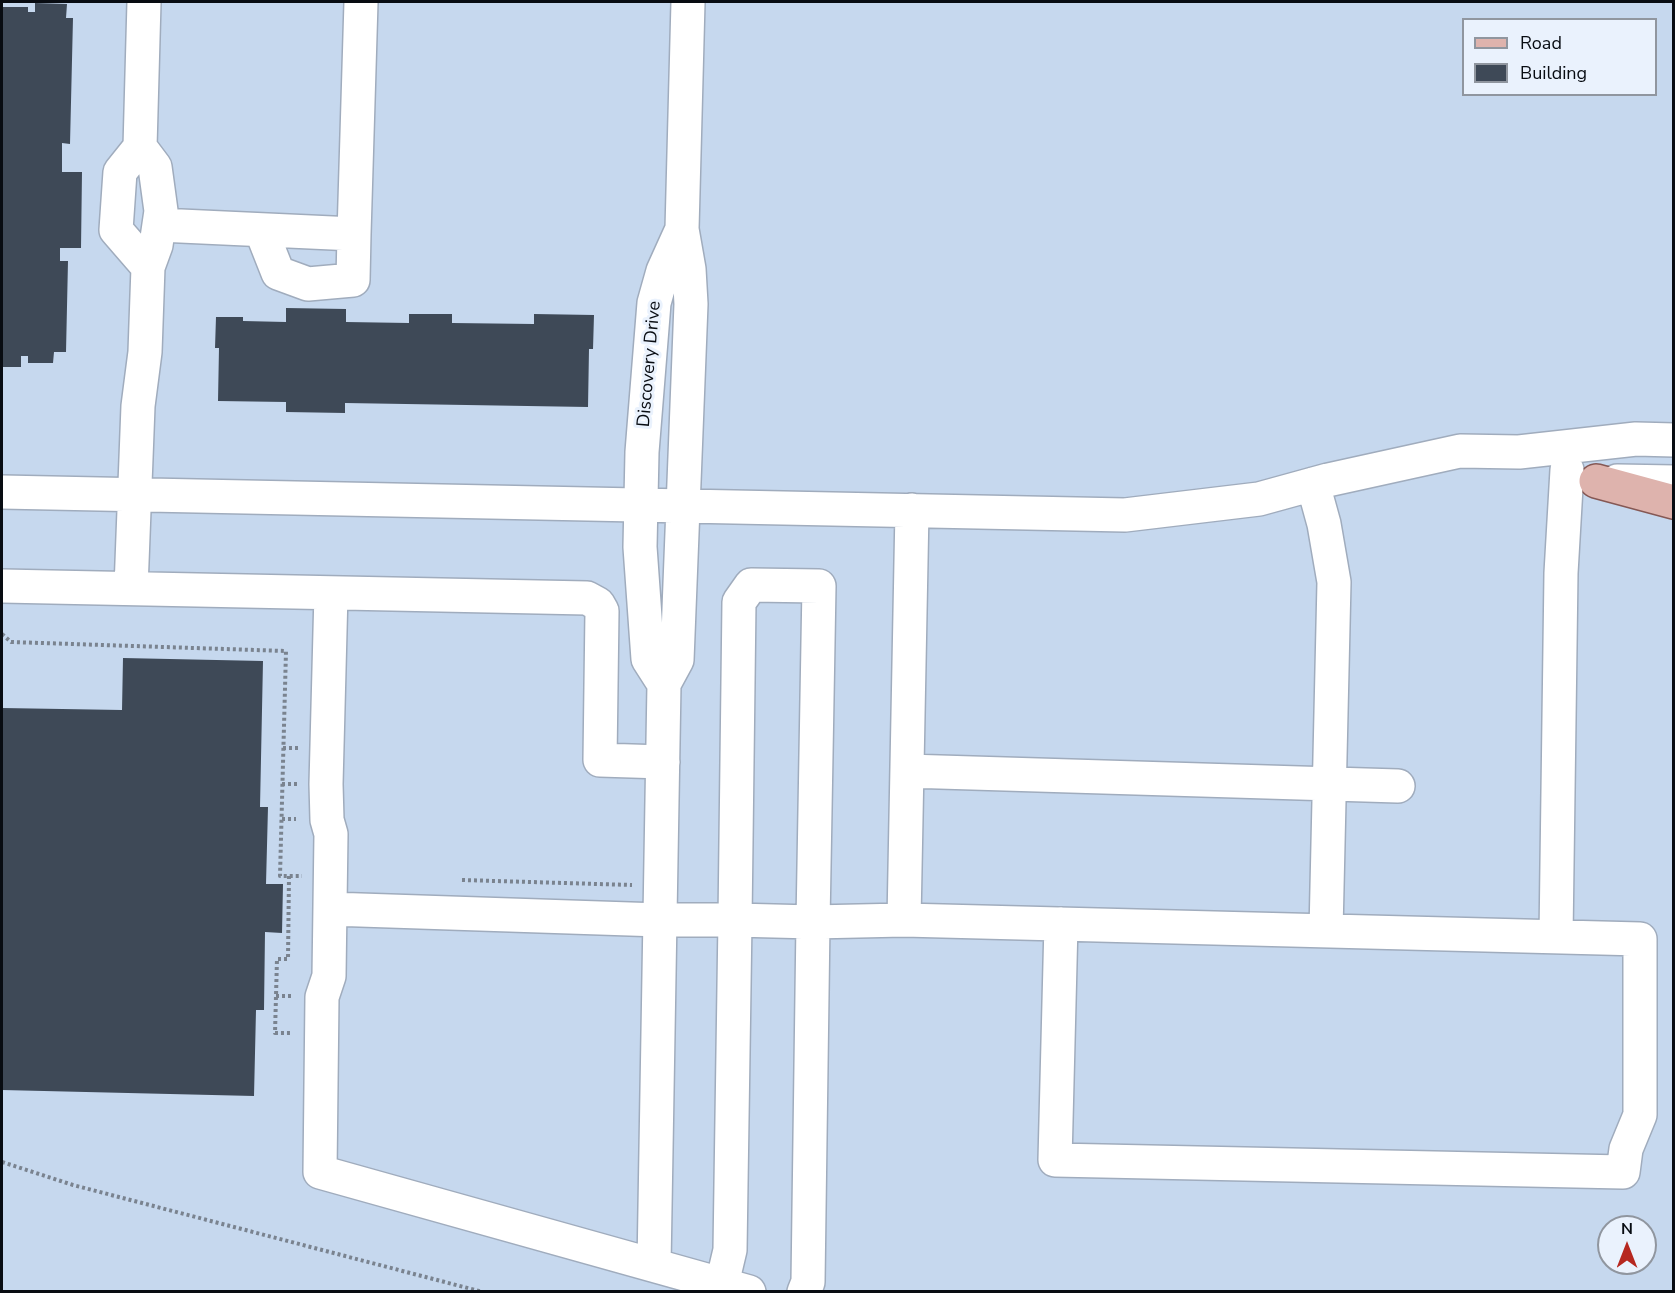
<!DOCTYPE html>
<html>
<head>
<meta charset="utf-8">
<style>
  body { margin:0 }
  #map { position:relative; width:1675px; height:1293px; overflow:hidden; background:#d8e5f7; font-family:"Nunito Sans",sans-serif }
  canvas { display:block }
  .frame { position:absolute; inset:0; border:3px solid #080c12; pointer-events:none }
  .legend { position:absolute; left:1462px; top:18px; width:195px; height:78px; box-sizing:border-box; background:#eaf2fd; border:2px solid #90969f; margin:0; padding:8px 10px; list-style:none; font-size:18px; color:#080c12 }
  .legend li { display:flex; align-items:center; gap:12px; height:30px }
  .legend b { width:30px; border:2px solid #90969f }
  .north { position:absolute; left:1597px; top:1215px; width:60px; height:60px; box-sizing:border-box; background:#eaf2fd; border:2px solid #90969f; border-radius:50%; rotate:0deg; font-size:16px; font-weight:700; line-height:24px; text-align:center; color:#080c12 }
  .north::after { content:''; display:block; margin:auto; width:21px; height:27px; background:#b62820; clip-path:polygon(50% 0,100% 100%,50% 72%,0 100%) }
</style>
</head>
<body>
<div id="map">
<canvas width="1675" height="1293"></canvas>
<div class="frame"></div>
<ul class="legend">
<li><b style="height:8px;background:#deb3ad"></b>Road</li>
<li><b style="height:16px;background:#3e4957"></b>Building</li>
</ul>
<div class="north">N</div>
</div>
<script>
const ctx = document.querySelector('canvas').getContext('2d');
ctx.lineJoin = 'round';
function fill(path, color) {
  ctx.fillStyle = color;
  ctx.fill(path, 'evenodd');
}
function stroke(path, color, width, dash) {
  ctx.strokeStyle = color;
  ctx.lineWidth = width;
  ctx.lineCap = dash ? 'butt' : 'round';
  ctx.setLineDash(dash || []);
  ctx.stroke(path);
}
function label(font, color, halo, rows, align = 'center') {
  ctx.font = font + ' "Nunito Sans",sans-serif';
  ctx.lineWidth = 6;
  ctx.setLineDash([]);
  ctx.textBaseline = 'middle';
  ctx.strokeStyle = halo;
  ctx.fillStyle = color;
  for (const [text, x, y, turn = 0] of rows) {
    ctx.save();
    ctx.translate(x, y);
    ctx.rotate((+turn || 0) * Math.PI / 180);
    ctx.textAlign = isNaN(turn) ? turn : align;
    if (halo) ctx.strokeText(text, 0, 0);
    ctx.fillText(text, 0, 0);
    ctx.restore();
  }
}
fill(new Path2D(`
  M2 2H1673V1291L2 1292ZM1464 20H1656V94H1464ZM1609 1227H1645V1263H1609Z`), '#c6d8ee');
fill(new Path2D(`
  M35 3 67 4 66 18H73L70 144 62 143V172H82L81 248H60V261H68L66 352H54L53 363H28V356H21V367H2V7H28V12H35Z
  M286 308 346 309V322L409 323V314H452V323L534 324V314L594 315 593 349H589L588 407 345 403V413L286 412V402L218 401 219 348H215L216 317H243V321L286 322Z
  M123 658 263 661 260 807H268L266 884H283L282 933 265 932 264 1010H256L254 1096 2 1090V708L122 710Z`), '#3e4957');
const minor = new Path2D(`
  M140 147 120 172 116 230 148 267
  M159 225 354 234 361 2
  M261 230 278 273 308 284 353 280 354 234
  M1617 481 1674 482
  M1313 484 1324 524 1334 582 1326 931
  M2 492 1125 515 1259 499 1328 480 1460 451 1519 452 1636 439 1674 440
  M2 586 587 598 598 604 602 611 600 760 663 762
  M131 588 138 406 145 352 148 267 156 245 161 211 155 167 140 147 144 2
  M331 593 326 784 327 820 331 834 329 976 322 997 320 1172 749 1292
  M664 684 648 659 640 547 642 452 654 303 663 271 682 229
  M907 771 1398 786
  M330 909 660 920H735L739 602 751 585 819 586 813 922 904 920 1640 939V1115L1626 1149 1623 1172 1055 1160 1061 924
  M904 920 912 510
  M1556 937 1561 573 1567 470
  M654 1265 664 684 677 660 691 304 689 269 682 229 688 2
  M722 1284 730 1250 735 920 813 922 808 1282 804 1292`);
const major = new Path2D(`
  M1596 481 1674 502`);
stroke(minor, '#a0acbd', 36);
stroke(major, '#855854', 36);
stroke(new Path2D(`
  M2 634 11 642 286 651 280 876H302
  M283 748H298
  M282 784H297
  M282 819H296
  M289 876 288 959H277L275 1033H292
  M462 880 632 885
  M276 996H293
  M2 1162 73 1185 483 1292`), '#7a838f', 4, [3, 3]);
stroke(minor, '#fff', 33);
stroke(major, '#deb3ad', 33);
label('18px', '#080c12', '#eaf2fd', [
  ["Discovery Drive",650,364,-85]
]);
</script>
</body>
</html>
